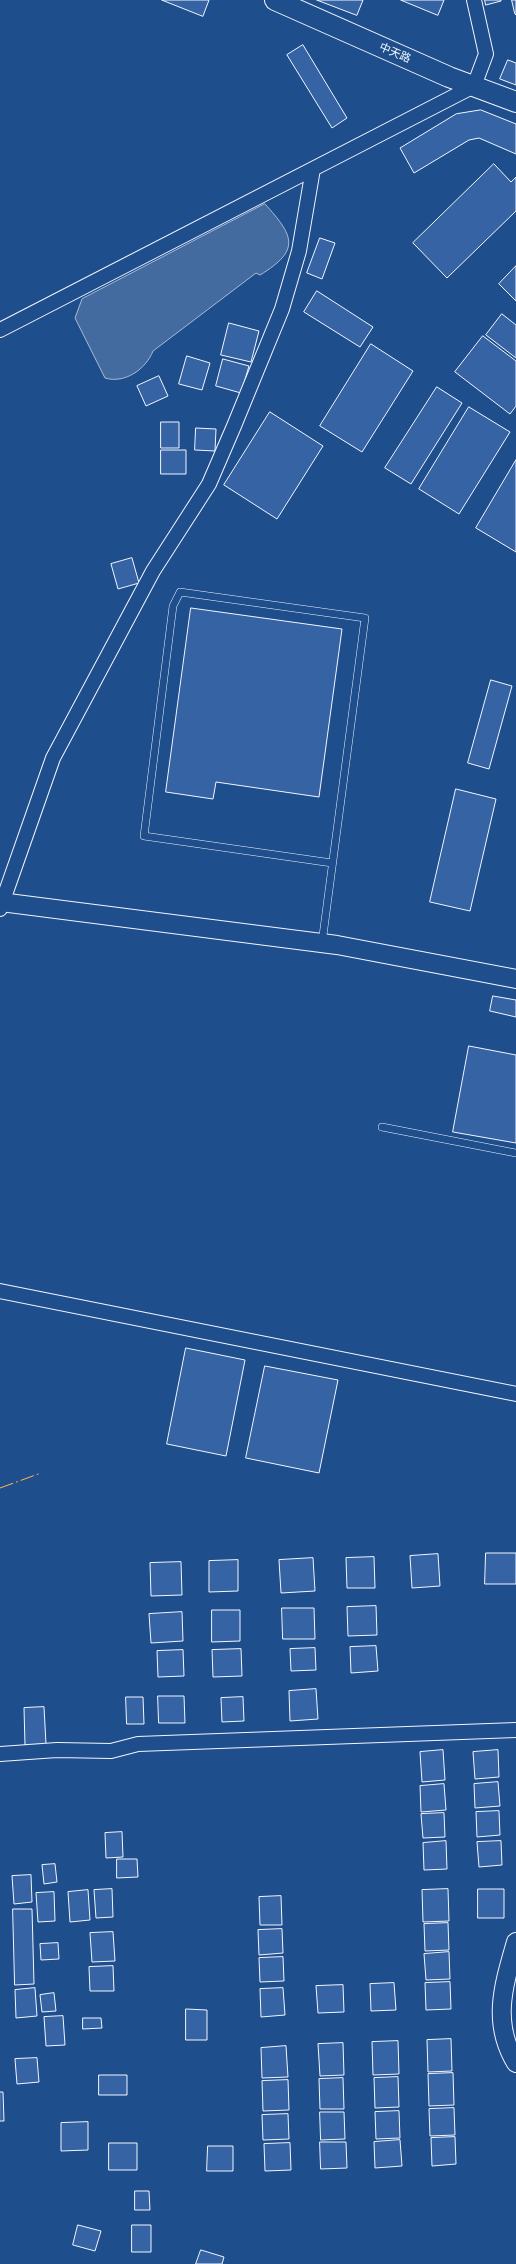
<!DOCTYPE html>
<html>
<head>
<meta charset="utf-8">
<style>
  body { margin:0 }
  canvas { display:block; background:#1f4e8c }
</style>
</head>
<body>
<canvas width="516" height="2264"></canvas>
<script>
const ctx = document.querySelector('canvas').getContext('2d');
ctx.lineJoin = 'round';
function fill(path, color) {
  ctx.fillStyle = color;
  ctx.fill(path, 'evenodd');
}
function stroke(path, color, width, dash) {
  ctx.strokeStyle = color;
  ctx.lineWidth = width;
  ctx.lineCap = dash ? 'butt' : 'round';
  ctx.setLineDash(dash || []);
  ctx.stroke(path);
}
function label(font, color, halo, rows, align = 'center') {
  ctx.font = font + ' "Playfair Display","Noto Sans SC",serif';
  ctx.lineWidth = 3;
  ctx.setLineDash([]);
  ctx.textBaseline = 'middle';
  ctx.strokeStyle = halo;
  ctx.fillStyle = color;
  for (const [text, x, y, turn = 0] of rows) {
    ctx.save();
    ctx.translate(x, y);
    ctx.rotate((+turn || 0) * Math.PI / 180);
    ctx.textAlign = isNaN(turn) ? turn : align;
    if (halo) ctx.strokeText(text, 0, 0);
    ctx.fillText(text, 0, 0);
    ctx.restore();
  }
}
const water = new Path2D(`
  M265 204C294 236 301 250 260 275L256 273 153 351C146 369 125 384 105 378L75 318 82 299Z`);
fill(water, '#446ba0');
stroke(water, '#a8bbd7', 1);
const building = new Path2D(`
  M162 0H209L203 16Z
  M317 0H363L357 15Z
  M401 0H444L438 15Z
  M485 0H501V1L486 5Z
  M512 0H516V15L515 14Z
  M303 45 347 118 332 128 287 55Z
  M508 60 516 63V85L500 79Z
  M481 110 516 124V154L479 138 469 140 414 173 400 148 456 114Z
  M494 164 511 182 516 177V211L447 278 413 243Z
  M320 238 335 243 322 279 307 273Z
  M516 266V301L499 284Z
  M317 291 373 327 360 347 304 312Z
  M502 314 516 325V358L486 335Z
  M229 323 259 331 251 362 221 355Z
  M483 336 516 361V406L510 414 455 372Z
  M371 344 413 371 362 452 320 426Z
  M187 356 210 363 202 390 179 384Z
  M223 359 249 366 241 393 216 386Z
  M159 376 168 396 146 406 137 386Z
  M437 387 462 403 411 484 385 468Z
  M469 407 510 432 459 514 419 489Z
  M270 412 323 446 277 519 224 485Z
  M161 422H179V448H161Z
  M196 428 216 429 215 451 195 450Z
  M161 450H186V474H161Z
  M516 460V552L476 528Z
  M132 558 139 583 118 589 111 564Z
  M191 608 342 629 319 797 216 782 213 799 166 792Z
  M491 680 512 686 489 769 468 763Z
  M456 789 496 799 470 911 430 902Z
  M493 996 516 1000V1017L490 1011Z
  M469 1046 516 1055V1143L453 1132Z
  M186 1348 245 1360 226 1456 167 1444Z
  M265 1366 338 1380 319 1473 246 1458Z
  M486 1553H516V1584H485Z
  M438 1554 440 1586 412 1588 410 1556Z
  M374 1557 375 1588H347L346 1558Z
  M313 1558 315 1591 281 1593 279 1560Z
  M238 1560V1591L209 1592V1561Z
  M181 1562 182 1595 151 1596 150 1563Z
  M376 1606 377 1635 348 1636 347 1607Z
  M282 1608H314L315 1639H283Z
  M212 1610H240V1641L212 1642Z
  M182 1612 183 1641 151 1643 149 1614Z
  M376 1646 378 1671 351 1673 350 1647Z
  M315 1648 316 1670 291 1671 290 1649Z
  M241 1649 242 1676 213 1677 212 1650Z
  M183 1650 184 1676 158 1677 157 1651Z
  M316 1689 318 1719 290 1721 289 1691Z
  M158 1696H184L185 1723H159Z
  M126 1697H143L144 1724H127Z
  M243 1697 244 1721 222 1722 221 1698Z
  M44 1707 46 1744 25 1745 24 1708Z
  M443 1750 445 1780 422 1782 420 1752Z
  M498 1750 499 1777 475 1779 473 1752Z
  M498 1782 500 1806 475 1808 474 1784Z
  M444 1784 446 1810 421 1812 420 1786Z
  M499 1811 500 1835 477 1837 476 1812Z
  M444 1813 445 1837 423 1838 421 1814Z
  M122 1832 123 1857 106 1858 105 1833Z
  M446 1841 447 1869 424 1870 423 1843Z
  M501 1841 502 1865 479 1867 477 1842Z
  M117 1859H137L138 1877 117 1878Z
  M55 1864 57 1882 44 1884 42 1865Z
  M31 1875 32 1902 14 1904 12 1876Z
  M112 1889 113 1917 96 1918 94 1890Z
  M448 1889 449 1921 423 1922 422 1890Z
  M478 1889H504V1918H478Z
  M88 1890 90 1920 70 1922 68 1892Z
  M54 1892 55 1921 38 1922 36 1893Z
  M281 1896 282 1925H260L259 1897Z
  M13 1909H32L34 1984 15 1985Z
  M448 1923 449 1950 425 1951 424 1924Z
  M282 1929 283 1953 259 1955 258 1930Z
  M113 1932 115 1961 92 1962 90 1933Z
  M58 1943 59 1959 41 1960 40 1944Z
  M449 1952 450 1979 426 1980 424 1954Z
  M283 1957 284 1981 260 1982 259 1958Z
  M113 1966 114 1991H90L89 1967Z
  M450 1982 451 2009 426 2010 425 1983Z
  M394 1983 396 2010 371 2011 370 1984Z
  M343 1985 344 2012 318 2013 316 1986Z
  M35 1988 37 2016 16 2018 15 1990Z
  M283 1988 285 2015 261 2017 260 1989Z
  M54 1993 56 2011 42 2012 40 1995Z
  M186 2009 207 2010V2040H186Z
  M63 2016 65 2045 46 2046 44 2017Z
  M83 2018H101L102 2028 83 2029Z
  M451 2039 452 2071 428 2072 427 2040Z
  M398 2041 399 2074 373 2075 372 2042Z
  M343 2043 344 2075 320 2076 318 2044Z
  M286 2046 288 2077 262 2078 261 2048Z
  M37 2058 39 2082 17 2084 15 2059Z
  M453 2073 454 2105 429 2106 428 2074Z
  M99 2075H127V2095H99Z
  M398 2077 399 2107 375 2108 374 2078Z
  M343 2078 344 2109H320L319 2079Z
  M288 2080 289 2110 263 2111 262 2081Z
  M0 2092H3L4 2121H0Z
  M454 2108 455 2135 430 2136 429 2109Z
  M399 2111 400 2138 376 2139 375 2112Z
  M320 2112H344L345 2139 321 2140Z
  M288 2114 289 2139 263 2140 262 2115Z
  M88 2122V2150L61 2151V2123Z
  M455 2137 456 2164 432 2166 431 2138Z
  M400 2140 402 2166 375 2168 374 2142Z
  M320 2142H346L347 2168 321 2169Z
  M109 2143H137V2170H109Z
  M290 2143 291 2170 265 2171 264 2144Z
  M208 2146H233V2171H207Z
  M135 2191H149L150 2210H135Z
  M78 2225 101 2231 95 2251 73 2245Z
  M132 2225H151V2252H132Z
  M201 2250 224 2257 222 2264H196Z`);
fill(building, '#3563a3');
stroke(building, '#f2f6ff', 1);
const service = new Path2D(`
  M322 943 365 618 180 592 173 606 144 836 332 863
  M382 1127 516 1153`);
const minor = new Path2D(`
  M0 330 474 86 486 54 474 0
  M0 909 53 758 153 571 209 484 234 426 282 309 299 251 313 169
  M0 1291 516 1394
  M0 1754 57 1750 111 1751 138 1744 516 1730`);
const tertiary = new Path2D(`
  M0 902 337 945 516 979
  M516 1942C504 1984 491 2022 516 2063`);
const secondary = new Path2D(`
  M275 0 449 77 516 102`);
stroke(service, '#f2f6ff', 8);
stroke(minor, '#f2f6ff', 16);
stroke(tertiary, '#f2f6ff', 20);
stroke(secondary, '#f2f6ff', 22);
stroke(service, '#1f4e8c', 7);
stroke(minor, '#1f4e8c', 14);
stroke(tertiary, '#1f4e8c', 18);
stroke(secondary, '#1f4e8c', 20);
stroke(new Path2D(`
  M0 1488 41 1473`), '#ffb74d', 1, [14, 3, 2, 3]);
label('11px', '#f2f6ff', '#1f4e8c', [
  ["中天路",395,53,24]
]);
</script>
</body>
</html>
